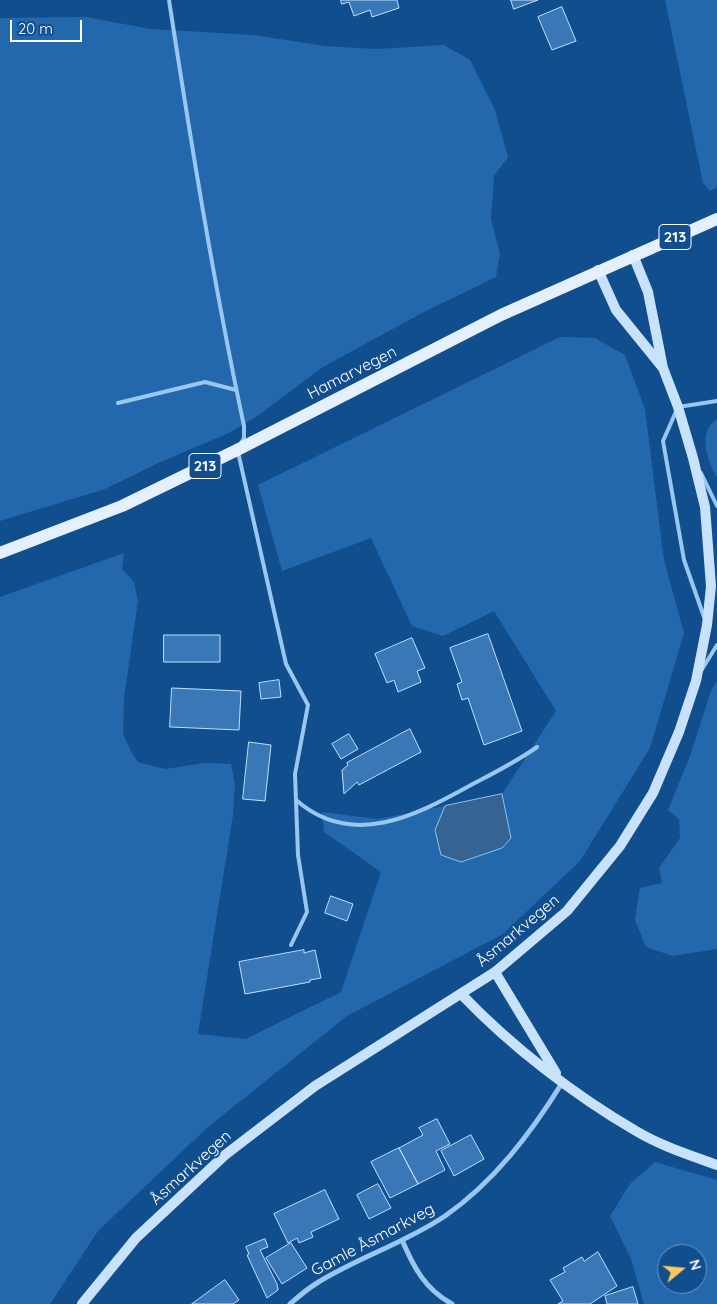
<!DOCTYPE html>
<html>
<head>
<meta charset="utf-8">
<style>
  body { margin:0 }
  #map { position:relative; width:717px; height:1304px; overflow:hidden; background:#114e8e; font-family:Quicksand,sans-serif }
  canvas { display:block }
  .north { position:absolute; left:657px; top:1244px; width:50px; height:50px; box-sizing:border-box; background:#114e8e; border:1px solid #7095bb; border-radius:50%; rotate:73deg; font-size:14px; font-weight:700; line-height:20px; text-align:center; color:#fff }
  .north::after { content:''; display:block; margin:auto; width:18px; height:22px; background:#ffc85b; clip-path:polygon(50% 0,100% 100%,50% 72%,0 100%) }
  .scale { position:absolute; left:10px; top:20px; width:72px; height:22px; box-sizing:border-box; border:2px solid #fff; border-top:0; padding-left:6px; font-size:15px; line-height:18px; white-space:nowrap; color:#fff; -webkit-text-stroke:4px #114e8e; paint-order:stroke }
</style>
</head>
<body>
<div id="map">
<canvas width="717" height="1304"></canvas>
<div class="north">N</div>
<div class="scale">20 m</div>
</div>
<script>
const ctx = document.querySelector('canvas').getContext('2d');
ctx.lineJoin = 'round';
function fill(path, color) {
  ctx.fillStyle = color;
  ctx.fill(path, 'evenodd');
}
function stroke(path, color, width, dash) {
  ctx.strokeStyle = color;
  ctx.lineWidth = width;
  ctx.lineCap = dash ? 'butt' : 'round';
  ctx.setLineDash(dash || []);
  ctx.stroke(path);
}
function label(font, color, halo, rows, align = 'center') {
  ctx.font = font + ' Quicksand,sans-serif';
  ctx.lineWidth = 4;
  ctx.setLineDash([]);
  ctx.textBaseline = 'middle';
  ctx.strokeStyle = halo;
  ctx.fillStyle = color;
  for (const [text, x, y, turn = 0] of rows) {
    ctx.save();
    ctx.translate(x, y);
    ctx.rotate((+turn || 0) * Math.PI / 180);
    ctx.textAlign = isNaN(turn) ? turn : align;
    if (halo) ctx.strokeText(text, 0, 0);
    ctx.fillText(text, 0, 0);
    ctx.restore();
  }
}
fill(new Path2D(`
  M665 0H717V187L710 191 703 183Z
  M86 17 151 29 253 35 325 46 376 49 444 45 470 60 495 110 508 157 494 176 491 219 500 254 496 277 424 312 323 367 256 417 227 434 158 463 105 489 0 521V18Z
  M560 337 595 338 625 355 645 409 664 560 684 633 650 748 580 861 503 934 347 1016 208 1127 98 1231 50 1304H0V597L124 553 122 569 134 582 138 601 124 698 123 734 132 753 138 762 165 769 205 763 231 764 235 784 233 815 198 1034 246 1039 341 992 381 872 324 832 322 812 378 819 445 806 435 830 511 837 502 794 556 711 494 611 443 636 412 626 371 538 282 571 258 485Z
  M717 419V477C707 461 697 431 717 419Z
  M717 681V949L673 956 646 947 635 920 640 888 662 883 659 868 680 838 679 819 668 810 690 756 711 691Z
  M655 1162 717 1180V1304H644L631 1259 610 1216 630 1184ZM667 1254H697V1284H667Z`), '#2368ad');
const water = new Path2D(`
  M502 794 511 838 502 848 461 862 441 855 435 830 445 806Z`);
fill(water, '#366392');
stroke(water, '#8cc2f5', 1);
const building = new Path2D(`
  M341 0H397L399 8 372 17 370 10 354 16 349 2 342 4Z
  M511 0H538L514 9Z
  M562 7 576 41 552 50 538 17Z
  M488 634 522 731 484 745 468 698 462 700 457 684 462 682 450 648Z
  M164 635H220V662H164Z
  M412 638 425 668 417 671 421 682 398 692 394 680 387 683 375 654Z
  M279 680 281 697 261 699 259 683Z
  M172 688 241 691 239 730 170 727Z
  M410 729 421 752 359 785 357 782 344 794 342 770 348 765 347 763Z
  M349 734 358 749 341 759 332 744Z
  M249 742 271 745 265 801 243 799Z
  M331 896 353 904 347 921 325 913Z
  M304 950V953L315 950 321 978 310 980V982L245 994 239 962Z
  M437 1119 450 1144 436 1151 445 1170 418 1184 399 1148 423 1135 419 1128Z
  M471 1135 484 1159 454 1176 441 1151Z
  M399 1148 418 1184 390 1198 371 1162Z
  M378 1184 391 1208 369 1219 357 1195Z
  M325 1190 339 1219 311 1232 313 1237 299 1243 297 1238 288 1243 274 1214Z
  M265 1239 268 1247 260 1250 277 1284 278 1290 267 1298 247 1255 249 1254 246 1247Z
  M291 1243 307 1268 282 1284 266 1258Z
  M598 1252 617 1286 590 1304H558L563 1301 550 1280 565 1272 563 1268 582 1257 584 1261Z
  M225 1280 239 1300 233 1304H192Z
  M633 1287 638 1304H607L605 1296Z`);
fill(building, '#3a77b7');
stroke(building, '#c1dffd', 1);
stroke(new Path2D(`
  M169 0C191 143 214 285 244 426V438L241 443
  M118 403 205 382 236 390
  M238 452 286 664 308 705 295 774 298 855 307 912 291 945
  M701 473 717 506
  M704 617 684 560 663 441 678 407 717 401
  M701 671 717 645
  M296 800C352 849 415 816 471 785 494 773 516 762 537 747`), '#9ac6f2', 4);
stroke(new Path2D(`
  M402 1240C414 1268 425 1289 452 1304
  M290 1304C298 1297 307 1289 317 1283 357 1258 405 1243 445 1216 494 1182 531 1133 562 1083`), '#9ac6f2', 5);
stroke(new Path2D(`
  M598 270 616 310 663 368
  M495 972 556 1073
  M462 995C511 1046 574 1095 636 1131 661 1146 690 1155 717 1165
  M82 1304 136 1238 225 1155 315 1086 495 972 567 911 620 846 653 793 679 732 696 681 707 625 711 586 705 507 693 458 678 407 663 368 648 292 633 255`), '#c9e2fc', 10);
stroke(new Path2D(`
  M0 553 122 506 237 450 501 315 717 219`), '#e5f0ff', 12);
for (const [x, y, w] of [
  [675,237,32],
  [205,466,32]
]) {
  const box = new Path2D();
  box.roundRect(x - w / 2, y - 12.5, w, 25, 4);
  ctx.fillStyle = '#114e8e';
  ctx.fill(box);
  stroke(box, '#fff', 1);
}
label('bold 15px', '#fff', null, [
  ["213",675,237],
  ["213",205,466]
]);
label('16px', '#fff', '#114e8e', [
  ["Hamarvegen",352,373,-27],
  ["Åsmarkvegen",518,931,-40],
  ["Åsmarkvegen",191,1168,-42],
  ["Gamle Åsmarkveg",373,1240,-28]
]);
</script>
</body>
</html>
